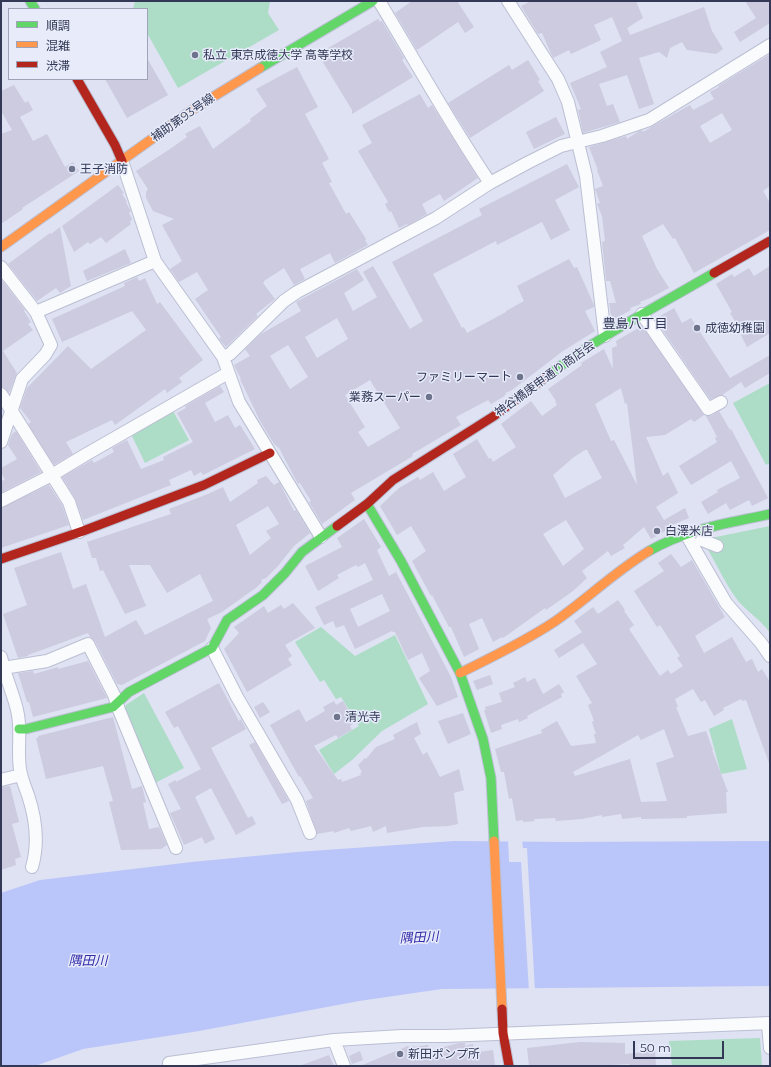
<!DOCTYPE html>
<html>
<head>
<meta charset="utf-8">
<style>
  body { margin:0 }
  #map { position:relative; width:771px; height:1067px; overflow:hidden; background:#dee2f2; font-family:Montserrat,"Noto Sans JP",sans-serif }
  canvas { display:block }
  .frame { position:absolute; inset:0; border:2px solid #323855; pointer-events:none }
  .legend { position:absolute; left:8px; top:8px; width:140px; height:72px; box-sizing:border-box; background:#e7ebfa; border:1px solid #9fa3b8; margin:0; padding:5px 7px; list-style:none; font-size:12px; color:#323855 }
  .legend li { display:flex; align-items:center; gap:8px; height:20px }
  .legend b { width:20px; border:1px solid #9fa3b8 }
  .scale { position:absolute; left:633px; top:1041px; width:91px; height:18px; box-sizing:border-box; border:2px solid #323855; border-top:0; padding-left:5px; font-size:12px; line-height:14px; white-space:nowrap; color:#323855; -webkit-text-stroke:3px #e7ebfa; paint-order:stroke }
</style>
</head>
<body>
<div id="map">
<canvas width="771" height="1067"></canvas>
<div class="frame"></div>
<ul class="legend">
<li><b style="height:5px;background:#63d668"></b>順調</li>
<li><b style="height:5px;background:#ff974d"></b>混雑</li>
<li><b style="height:5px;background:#b3261e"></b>渋滞</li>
</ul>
<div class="scale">50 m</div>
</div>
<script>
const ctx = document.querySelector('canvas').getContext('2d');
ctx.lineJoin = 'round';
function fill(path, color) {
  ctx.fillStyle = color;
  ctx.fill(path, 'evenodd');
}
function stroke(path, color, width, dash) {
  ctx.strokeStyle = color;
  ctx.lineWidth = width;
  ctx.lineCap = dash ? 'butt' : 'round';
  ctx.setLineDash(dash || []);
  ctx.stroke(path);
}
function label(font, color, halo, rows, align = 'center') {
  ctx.font = font + ' Montserrat,"Noto Sans JP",sans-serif';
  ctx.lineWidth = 3;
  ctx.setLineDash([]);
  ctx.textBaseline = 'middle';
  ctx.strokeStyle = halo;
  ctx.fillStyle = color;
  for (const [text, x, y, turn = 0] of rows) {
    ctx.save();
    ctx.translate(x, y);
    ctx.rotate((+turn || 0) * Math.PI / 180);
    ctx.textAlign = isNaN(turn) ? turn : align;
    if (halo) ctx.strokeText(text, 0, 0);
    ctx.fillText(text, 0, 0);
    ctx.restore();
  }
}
fill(new Path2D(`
  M135 1H270L268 13 279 30 178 88 147 33V9H133Z
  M770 383V463L766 465 733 403Z
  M172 409 189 440 145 463 131 434Z
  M770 526V633C762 621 749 613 739 602 727 587 717 565 707 548L711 538Z
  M321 627 355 656 395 635 428 704 382 731 352 760 334 774 319 750 359 726 341 697 336 699 324 680 320 682 295 642Z
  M144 693 184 768 155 783 125 708 126 705Z
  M732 719 747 769 721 774 709 729Z
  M760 1038 762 1066H672L669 1041Z`), '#addcc7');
fill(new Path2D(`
  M454 841 566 842 770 841V986L442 989 359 1001 199 1031 83 1049 35 1066H1V893L40 880 192 862 297 852Z`), '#bac5f9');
fill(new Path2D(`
  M508 839 522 840 523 848H527L535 991H529L521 862H509Z`), '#dee2f2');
fill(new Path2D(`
  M412 1H457L474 27 465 33 458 22 417 50 395 13Z
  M531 1H636L643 18 627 28 630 35 704 7 712 31 723 49 716 54 687 50 682 42 670 48 667 58 659 52 639 58 654 104 639 109 627 75 599 84 607 106 613 104 620 122 583 133 578 110 581 109 570 83 607 67 600 52 622 41 612 17 594 25 601 40 571 54 569 50 553 58 542 33 538 34 521 6Z
  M745 1H770V23L740 42 734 32 756 18Z
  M378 19 380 22 382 21 386 28 404 58 402 60 413 77 352 114V110L318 54Z
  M770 54V186L763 191 770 203V230L694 273 675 238 673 239 663 224 642 236 657 269 669 288 650 298 640 302 641 304 630 308 631 310 612 320 609 303H616L610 281H606L602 242 605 241 602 216 597 204 600 203 595 189 603 186 597 170H598L589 147 626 136 627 139 639 131 642 130 643 132 653 126 690 105 693 110 714 99 710 92 719 87 718 86ZM722 113 732 130 710 143 700 126Z
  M147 58 168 95 127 118 105 79H147Z
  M528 60 540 80 538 81 544 91 470 138 448 103 509 65 512 70Z
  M297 67 318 107 305 114 329 159 322 163 332 182 329 183 346 214 349 212 366 239 365 240 368 245 335 263 330 253 300 269 305 279 294 285 284 268 264 281V282L263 283 275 299 256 314 258 316 226 347 219 339 221 337 195 299 208 290 197 272 179 282 170 269 182 261 162 225 174 219 153 211 146 198V192L148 189 136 171 170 149 187 137 185 134 200 126 213 149 251 121 250 119 267 106 256 89Z
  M14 85 25 103 28 101 33 110 20 117 33 141 47 134 65 167 73 162 79 171 22 208 23 209 1 224V134L12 130 1 111V91Z
  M420 94 428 108 432 105 478 178 444 201 440 194 422 204 427 214 408 225 407 224 399 228 391 211 389 212 385 204 388 202 358 151 372 143 362 125Z
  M556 117 565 134 534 149 526 132Z
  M567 164 579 187 555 200 570 230 551 240 542 222 497 245 496 241 433 274 462 328 464 327 467 333 506 312V311L524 301 517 286 569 259 574 268 577 267 594 305V307L585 311 595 331 563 351 512 390 505 393 506 394 503 397 491 404 488 400 456 417 461 425 412 454 413 456 351 493 355 500 322 524 309 502 311 501 300 483 298 484 279 448 274 444 260 421 240 379H241L234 365 250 356 245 349 261 334 301 311 296 302 357 269 364 280 344 293 353 311 377 297 363 272 373 266 410 329 423 321 392 262 482 215 479 209ZM337 318 348 339 317 358 305 337ZM288 345 308 377 290 389 270 356ZM370 380 400 428 368 447 358 432 365 427 345 395Z
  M118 185 124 193 122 194 127 202 126 203 131 211 129 213 132 219 130 222 131 224 106 243 101 237 90 244 88 242 74 252 62 226Z
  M60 227 71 286 60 293 56 288 37 301 8 264 50 233 51 234Z
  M125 249 131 263 87 281 83 271Z
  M770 266V333L747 347 741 335 743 334 730 313 732 312 716 284 732 274 734 277 749 268 754 276Z
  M137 277 139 281 145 278 157 304 160 302 203 360 179 378 182 382 167 393 165 389 115 425 112 420 66 442 73 454 54 465 28 424 31 422 20 408 27 388 68 346 91 369 146 330 132 311 62 342 52 319 125 286 124 283Z
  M1 279 25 310 24 311 31 322 28 324 33 330 3 351 17 373 9 393 5 388 1 386Z
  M674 308 682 323 691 318 730 378 770 355V373L745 388 741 382 722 395 710 399 655 319Z
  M642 326 704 415 694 422 691 419 665 435 646 437 663 476 668 472 678 493 656 507 664 520 685 508 689 518 665 528 667 530 651 539 644 527 623 545 625 548 611 556 608 551 582 571 587 578 573 591 546 610 545 608 503 638 502 637 493 642 482 618 469 624 479 649 464 657 451 627H449L432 595 431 596 412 561 426 551 411 526 397 535 380 506 399 488 418 477 420 480 433 472 444 491 466 477 453 454 477 439 489 459 491 458 493 462 516 447 501 424 531 401 542 416 557 405 555 401H556L548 389 582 365 581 363 604 349 613 369 612 348 617 346 616 341ZM621 388 625 404 627 403 637 485 614 440 611 441 595 404ZM585 450H587L602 478 565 498 553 475 574 457ZM566 520 584 549 563 566 543 534Z
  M220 386 224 392 205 403 215 422 228 415 235 428 240 425 255 449 203 475 201 472 194 476 191 470 169 480 171 485 83 520 75 498 62 477 92 460 94 463 114 452 112 448 127 440 141 469 164 460 163 457 193 442 177 413 186 408 185 406Z
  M719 411 730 430 731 429 768 498 752 506 749 500 730 510 726 503 708 514 701 502 718 492 717 490 740 478 731 461 691 485 679 466 717 442 715 438 717 437 706 416H711Z
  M16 431 41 472 1 493V481L5 480 1 472V468L17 459 8 445 12 434Z
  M266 476 274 485 279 482 294 511 296 510 310 533 294 546 278 566 266 578 261 580 262 582 257 587 222 612 207 619 211 628 205 641 122 685 117 684 95 641 90 637 88 633 28 655V656L18 658 3 614 27 605 14 568 61 552 73 589 86 584 105 637 136 620 145 635 213 601 200 574 167 593 150 565H129L146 606 125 614 103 570 100 571 96 558H92L87 542 171 514 169 509 208 494 223 487 230 502 258 483 257 480ZM268 506 279 524 266 531 271 538 250 555 236 525Z
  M49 485 62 505 69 525 1 548V508Z
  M364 519 381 547 377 550 389 576 396 572 451 677 458 697 437 706 419 678 430 671 422 653 408 660 395 632H393L392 631 355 649 344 625 336 628 333 621 324 625 315 607 373 580 365 563 358 567 356 565 337 575 339 578 318 591 305 566 342 547 337 538ZM382 594 390 611 358 627 350 609Z
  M671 554 681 567 692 560 725 617 695 636 704 653 732 637 746 662 752 659 758 672 762 669 770 682V763H769L746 700 742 701 741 699 723 708 724 710 714 716 705 700 701 702 693 689 675 699 678 707H676L688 736 706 731 713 750H712L728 792H726L727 813 687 816V818L641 819V817L622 819 621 814 602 817V815L582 819 556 821 555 818 534 819 535 821 523 822V820L516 821 512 798 509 799 504 772H501L495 749 542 733 541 730 557 721 571 746 596 743 594 734H596L592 722 594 721 588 705 592 703 576 676 597 664 583 643 559 658 554 650 582 632 574 621 593 607 598 614 618 600 625 610 624 611 634 625 629 629 660 676 668 670 671 674 683 666 677 658 680 656 660 625 657 627 634 591 664 571 658 563ZM664 729 674 757 656 763 667 801 641 802 630 759 575 776 573 772 638 735 641 740Z
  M293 603 315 628 285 645 292 656 288 659 292 665 247 692 224 649 239 633 234 627 264 606 268 613 281 605 284 609Z
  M88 661 107 698 33 717 29 702H27L18 673 33 671 34 674 58 667V669Z
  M490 675 493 684 477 690 473 681Z
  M525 677 527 682 535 678 543 694 559 684 564 692 561 694 562 697 527 716 528 718 519 722 518 719 501 725 502 729 491 733 484 710H486L485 707 502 702 499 693 515 687 513 683Z
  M219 683 239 721 241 719 246 729 211 748 248 818 252 816 256 824 236 835 211 788 195 797 215 839 205 844 202 837 184 845 170 813 181 809 168 784 176 780V782L201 769 178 726 174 728 165 712Z
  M334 701 336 705 343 701 355 722 350 726 352 730 338 738 336 735 314 746 338 780 341 779 342 782 361 775 360 773 362 772 358 765 365 758 366 759 376 747 395 739 393 735 417 722 421 734 414 738 423 755 427 752 440 777 459 769 464 790 454 793 458 824 448 826 423 827 387 833 386 826 373 832 371 826 351 831 349 828 334 833V831L317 834 306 801 313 798 300 776 299 777 270 725 299 709 306 722 325 711 323 707Z
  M263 702 270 712 260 718 254 707Z
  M463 713 471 734 448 744 438 721Z
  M113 717 132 789 142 786 146 802 143 803 149 829 159 827 167 845 161 849 121 850 109 802 113 801 103 766 46 779 36 738H38V736Z
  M255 742 289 801 282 804 249 745Z
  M10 786 19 822 12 824 21 857 15 859 16 865 1 870V787Z
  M580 1042 625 1043V1054L655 1051 656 1066H630L629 1064 611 1065V1066H529L527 1048Z
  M459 1043H465V1046L473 1044 474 1049 478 1048 479 1052 493 1050 495 1066H360L408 1046 409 1048 414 1046 415 1047 428 1045 429 1051Z
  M360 1051 363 1060 352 1064 349 1056Z
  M329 1055 334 1066H302V1065Z`), '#cccbe0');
const street = new Path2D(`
  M379 1C416 62 450 124 490 183
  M508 1 558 79 568 102 586 176 605 336
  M122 161 155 261 223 357 239 402 321 537
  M1 267 36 312 51 345 45 355 22 379 1 442
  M36 312 155 261
  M642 314 708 409 721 402
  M223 357 230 354 284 301 297 292 436 218 490 183 529 162 561 146 602 136 649 120 770 45
  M1 394 69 502 79 532
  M1 501 52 475 85 455 228 373
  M686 534 726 603 761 643 770 656
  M702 540 717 546
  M212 648 237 697 297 800 310 833
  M1 657C5 676 13 693 17 710 22 729 17 750 20 769 21 777 25 787 28 795 36 819 39 843 32 867
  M3 668 47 661 88 644 114 695 119 710 176 848
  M1 780 21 775
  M768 1024 770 1048
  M334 1040 344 1066
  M170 1066 169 1063 334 1040 402 1036H446L770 1023`);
const fast = new Path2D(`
  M30 1 35 9
  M260 68 373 1
  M547 376C599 336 658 306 714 273
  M367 504 401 561 460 673 483 739 491 778 494 841
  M649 551C690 528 725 524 770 514
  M19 729H26L113 707 129 692 212 648 227 620 263 595 285 573 302 552 337 526`);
const slow = new Path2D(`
  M1 247 195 108 260 68
  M460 673C492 657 524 642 554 622 586 600 614 572 649 551
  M494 841 502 1009`);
const jam = new Path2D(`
  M77 79 115 145 122 161
  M714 273 770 241
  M337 526 367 504 393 480 494 416 547 376
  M1 559 83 531 204 485 270 453
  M502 1009 503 1033 509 1066`);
stroke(street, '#bbbfd3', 14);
stroke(fast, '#bbbfd3', 11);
stroke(slow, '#bbbfd3', 11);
stroke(jam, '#bbbfd3', 11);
stroke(street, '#fafbfd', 12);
stroke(fast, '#63d668', 9);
stroke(slow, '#ff974d', 9);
stroke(jam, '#b3261e', 9);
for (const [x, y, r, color] of [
  [195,55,4,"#6e748c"],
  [72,169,4,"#6e748c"],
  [697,328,4,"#6e748c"],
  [520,377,4,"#6e748c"],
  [429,397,4,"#6e748c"],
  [657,531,4,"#6e748c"],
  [337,717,4,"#6e748c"],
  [400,1054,4,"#6e748c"]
]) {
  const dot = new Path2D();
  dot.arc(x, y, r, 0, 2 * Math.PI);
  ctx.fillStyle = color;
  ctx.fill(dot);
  stroke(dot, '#e7ebfa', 1.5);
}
label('12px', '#323855', '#e7ebfa', [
  ["私立 東京成徳大学 高等学校",203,55],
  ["王子消防",80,169],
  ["成徳幼稚園",705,328],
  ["ファミリーマート",512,377,"right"],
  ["業務スーパー",421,397,"right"],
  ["白澤米店",665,531],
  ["清光寺",345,717],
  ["新田ポンプ所",408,1054]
], 'left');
label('12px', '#323855', '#e7ebfa', [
  ["補助第93号線",183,118,-35],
  ["神谷橋庚申通り商店会",545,379,-36]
]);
label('13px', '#323855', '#e7ebfa', [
  ["豊島八丁目",635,324]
]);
label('italic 13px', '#322baa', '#e7ebfa', [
  ["隅田川",419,938,-3],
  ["隅田川",88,961]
]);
</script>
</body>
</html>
